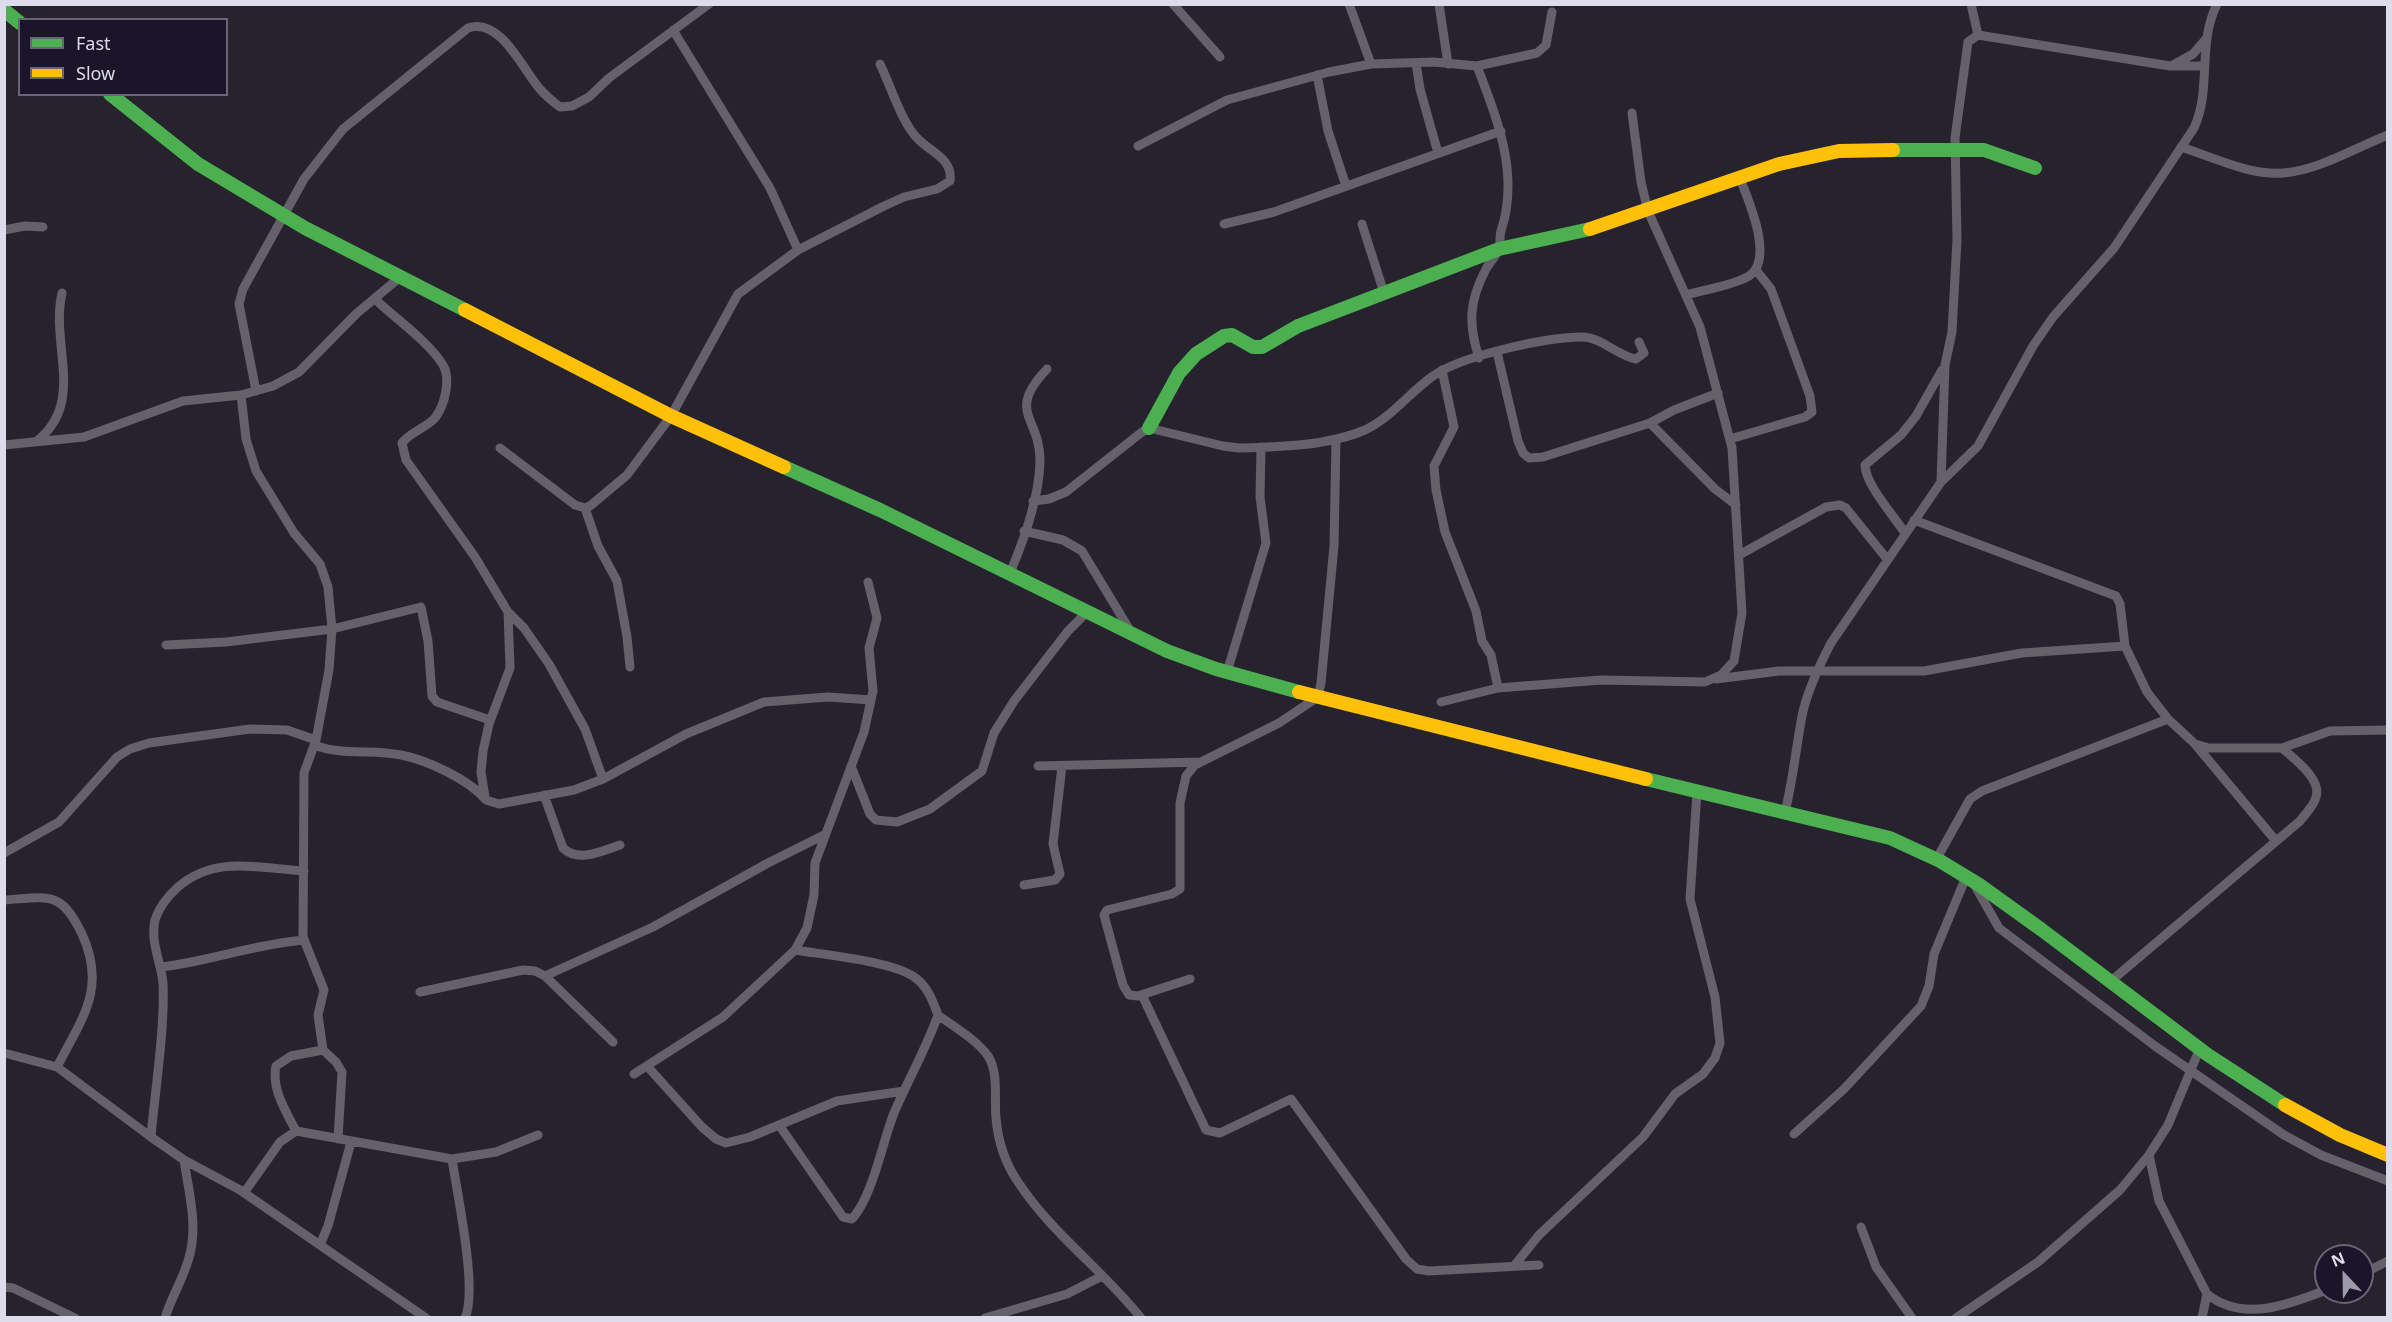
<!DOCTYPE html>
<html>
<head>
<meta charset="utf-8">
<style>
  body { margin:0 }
  #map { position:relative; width:2392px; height:1322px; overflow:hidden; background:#26232f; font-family:"Noto Sans",sans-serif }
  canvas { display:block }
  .frame { position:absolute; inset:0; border:6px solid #dedbea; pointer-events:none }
  .legend { position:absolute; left:18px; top:18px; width:210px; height:78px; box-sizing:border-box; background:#1b152a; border:2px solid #696477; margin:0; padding:8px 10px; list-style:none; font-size:18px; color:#dedbea }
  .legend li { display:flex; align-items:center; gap:12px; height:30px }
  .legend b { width:30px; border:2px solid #696477 }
  .north { position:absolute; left:2314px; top:1244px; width:60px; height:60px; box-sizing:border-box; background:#1b152a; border:2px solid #696477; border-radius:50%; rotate:338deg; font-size:16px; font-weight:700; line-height:24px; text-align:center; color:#dedbea }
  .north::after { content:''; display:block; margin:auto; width:21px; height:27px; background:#9e9ba9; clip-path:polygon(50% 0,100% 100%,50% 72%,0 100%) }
</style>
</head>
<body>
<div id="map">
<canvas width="2392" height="1322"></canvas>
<div class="frame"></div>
<ul class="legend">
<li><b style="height:8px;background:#4caf50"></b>Fast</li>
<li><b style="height:8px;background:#ffc107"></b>Slow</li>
</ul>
<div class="north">N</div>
</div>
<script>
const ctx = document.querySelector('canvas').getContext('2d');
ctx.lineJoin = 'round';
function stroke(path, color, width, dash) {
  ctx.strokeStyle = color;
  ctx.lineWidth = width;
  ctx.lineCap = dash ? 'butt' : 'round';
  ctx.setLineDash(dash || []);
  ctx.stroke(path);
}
stroke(new Path2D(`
  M1173 4 1220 57
  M1349 4 1371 64 1434 62 1477 66 1537 53 1546 45 1552 12
  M1439 4 1448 64
  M1971 4 1978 35
  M673 30 770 188 798 250
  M1416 63 1420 89 1438 153
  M2173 65 2193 54 2206 39
  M1477 66C1497 119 1520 174 1501 231 1499 237 1501 244 1499 249 1496 256 1490 262 1486 269 1469 301 1468 324 1479 358
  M1317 75 1328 131 1346 186
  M1138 146 1227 100 1329 72 1371 64
  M2181 147C2213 157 2250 176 2284 173 2319 170 2355 148 2388 135
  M1224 224 1274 212 1501 131
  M1362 224 1384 293
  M4 230 25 226 43 227
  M1686 295C1703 290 1735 285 1749 276 1775 259 1748 199 1739 176
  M376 300C396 319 429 342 443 365 451 379 445 405 435 418 426 428 410 432 402 443L406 460 475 557 508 612 524 628 549 664 585 729 603 779
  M1497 352 1518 441 1523 453 1529 458 1543 457 1650 423 1674 410 1718 393
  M1442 370 1454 427 1434 466 1436 490 1445 532 1476 611 1482 641 1491 655 1498 688
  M256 391 239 304 243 289 304 179 343 129 468 28C500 17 522 68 539 88 545 95 552 101 560 107L572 106 589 97 609 78 709 4
  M241 395 246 439 256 471 294 533 320 564 328 587 332 629 329 670 316 740 304 773 303 937 324 990 318 1015 323 1050 336 1062 342 1072 338 1139
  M1650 423 1715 489 1736 505
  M1730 439 1805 417 1812 412 1810 396 1771 289 1756 270
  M37 441C86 402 50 345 62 293
  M4 445 84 437 183 401 241 395 273 386 299 372 356 314 399 278
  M500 448 575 505 585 508 590 506 627 475 671 416 738 294 798 250 884 206 904 197 937 189 950 181C953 159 932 153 918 139 902 124 890 84 880 64
  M1941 482 1945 365 1952 332 1957 240 1955 138 1968 42 1978 35 2170 66H2204
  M1033 501 1049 499 1066 492 1142 432 1149 428 1223 446 1239 448C1279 447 1328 446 1365 430 1391 418 1410 392 1433 376 1461 356 1546 337 1582 337 1602 337 1617 356 1636 359L1644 353 1639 342
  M585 508 598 546 617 581 627 637 630 667
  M1914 520 2116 596 2120 604 2125 646 2147 692 2168 719 2195 744 2209 748H2282L2330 731 2388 730
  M1024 531 1063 540 1082 551 1131 632
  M1905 533C1894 516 1865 484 1865 465L1901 435 1916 416 1942 370
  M1739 555 1826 507 1840 505 1846 508 1887 559
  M1010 573C1024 540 1039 498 1040 462 1041 417 1005 413 1047 369
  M166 645 226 642 332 629 421 607 428 641 432 696 437 702 490 720
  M1227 672 1266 543 1260 497 1261 447
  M1716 679 1779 671H1924L2022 653 2125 646
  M1441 702 1498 688 1601 680 1705 682 1721 675 1734 661 1742 613 1732 448 1700 327 1648 211 1641 182 1632 113
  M2195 744 2276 841
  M314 745C343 756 371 749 401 755 427 760 470 780 486 800L499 804 574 790 603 779 686 734 764 702 828 697 871 700
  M851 766 870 814 876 820 897 822 930 809 982 771 994 733 1014 701 1068 631 1087 612
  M1038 766 1201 762
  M544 795 563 848C578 863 602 851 620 845
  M485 797 481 772 483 751 489 724 510 668 508 612
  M1785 812C1793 780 1796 748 1802 716 1807 691 1819 666 1831 643L1941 482 1978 446 2033 346 2053 317 2114 248 2194 128C2212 89 2197 44 2217 4
  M4 853 59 822 117 757 130 749 149 743 250 729 287 730 316 740
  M1936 860 1970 799 1982 791 2168 719
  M1974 884 1999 928 2155 1046 2284 1135 2321 1155 2388 1181
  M1024 885 1055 880 1060 874 1053 844 1062 766
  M4 900C49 897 61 890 82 934 107 989 82 1018 57 1067
  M161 967C210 961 255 944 304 940
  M545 976 653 927 768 863 824 835
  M1190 979 1138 996 1129 995 1123 985 1104 915 1107 910 1172 894 1180 889V803L1186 776 1195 765 1279 723 1318 697 1321 683 1334 546 1336 439
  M2111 981 2300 821C2305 814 2314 806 2316 797 2322 779 2294 759 2282 748
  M420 992 523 970 535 971 545 976 613 1042
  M1142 995 1206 1130 1220 1133 1291 1099 1406 1259 1417 1269 1429 1271 1539 1265
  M938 1015C954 1027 976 1039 988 1056 999 1073 994 1099 996 1118 998 1142 1005 1163 1018 1182 1052 1234 1103 1270 1141 1318
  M4 1053 57 1067 151 1137 184 1160 240 1190 426 1318
  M647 1066 702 1127 716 1139 726 1143 750 1137 837 1101 904 1091
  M634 1074 723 1017 795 950 807 928 814 895 815 863 864 732 873 691 869 648 877 618 868 582
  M779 1125 843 1217 852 1219C873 1196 882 1143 894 1113 908 1080 926 1049 938 1015 933 1002 929 989 917 979 895 961 825 955 795 950
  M296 1131C286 1112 271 1088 276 1066L291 1056 323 1050
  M1794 1134 1844 1089 1921 1006 1929 986 1934 954 1966 877
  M151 1137C155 1090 165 1029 163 983 161 962 150 942 155 920 159 907 168 896 178 887 215 855 258 868 304 871
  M2149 1155 2159 1201 2207 1294 2202 1318
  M452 1159C457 1193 478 1290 465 1318
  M244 1193 280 1142 296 1131 452 1159 496 1152 538 1135
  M1861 1227 1876 1267 1912 1318
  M320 1245 328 1226 351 1142
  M1514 1266 1539 1235 1643 1137 1675 1094 1703 1074 1715 1058 1720 1043 1715 997 1690 899 1697 792
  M2362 1274 2388 1261
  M4 1287 13 1288 75 1318
  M2207 1294C2242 1322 2286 1306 2326 1290
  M165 1318C171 1298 182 1281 188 1261 199 1228 189 1194 184 1160
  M985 1318 1067 1294 1102 1276
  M1956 1318 2038 1262 2120 1190 2149 1155 2168 1125 2200 1048`), '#64616b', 9);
stroke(new Path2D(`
  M4 10 20 23
  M110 94 198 164 305 228 465 310
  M1893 150H1984L2035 168
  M1149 428 1179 373 1196 354 1224 336 1232 335 1253 347H1262L1298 326 1499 249 1590 229
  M784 467 880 510 1167 651 1216 669 1299 692
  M1646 779 1890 838 1940 861 1978 884 2042 930 2208 1055 2285 1105`), '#4caf50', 14);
stroke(new Path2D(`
  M1590 229 1779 164 1839 151 1893 150
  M465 310 671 416 784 467
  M1299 692 1646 779
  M2285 1105 2340 1135 2388 1155`), '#ffc107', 14);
</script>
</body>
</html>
